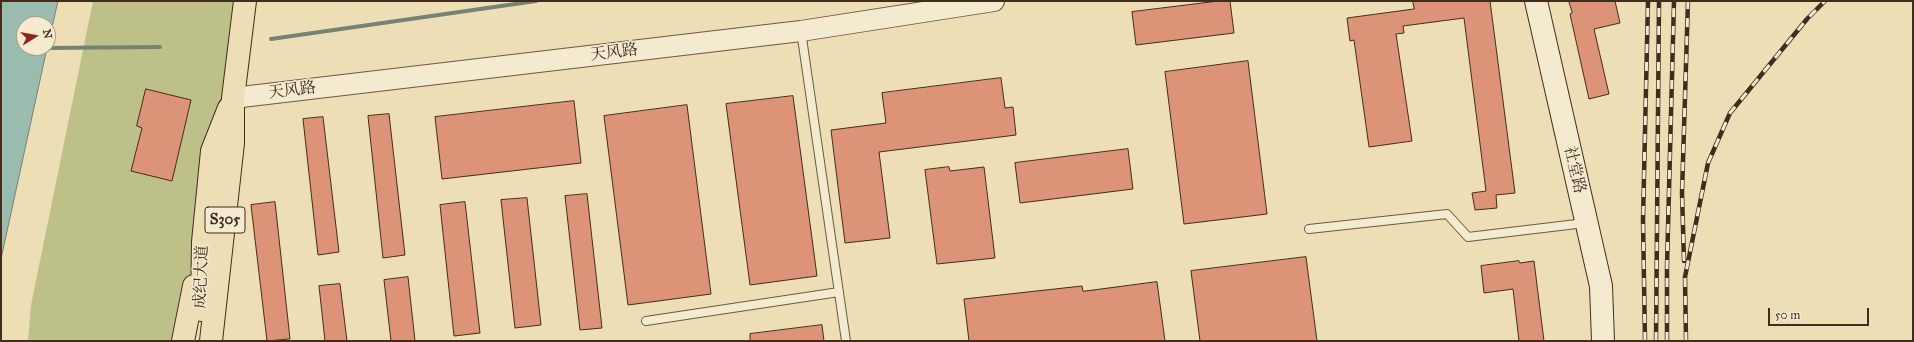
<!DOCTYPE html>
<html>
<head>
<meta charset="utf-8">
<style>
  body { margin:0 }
  #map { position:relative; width:1914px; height:342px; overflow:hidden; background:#eddeb6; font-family:"IM FELL Great Primer",serif }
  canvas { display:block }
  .frame { position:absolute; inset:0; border:2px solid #422d1d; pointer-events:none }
  .north { position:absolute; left:16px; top:16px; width:40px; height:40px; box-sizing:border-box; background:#f3ead0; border:1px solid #ac9e88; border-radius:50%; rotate:79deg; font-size:11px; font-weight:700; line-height:16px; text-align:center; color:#422d1d }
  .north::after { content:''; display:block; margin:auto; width:14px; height:18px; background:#8f2418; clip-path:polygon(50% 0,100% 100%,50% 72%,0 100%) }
  .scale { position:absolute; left:1768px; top:308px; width:101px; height:18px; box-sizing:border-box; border:2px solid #422d1d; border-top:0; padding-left:5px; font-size:12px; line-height:14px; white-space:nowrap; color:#422d1d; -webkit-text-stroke:3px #f3ead0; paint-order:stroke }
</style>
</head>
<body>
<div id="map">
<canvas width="1914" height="342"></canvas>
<div class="frame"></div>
<div class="north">N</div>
<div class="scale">50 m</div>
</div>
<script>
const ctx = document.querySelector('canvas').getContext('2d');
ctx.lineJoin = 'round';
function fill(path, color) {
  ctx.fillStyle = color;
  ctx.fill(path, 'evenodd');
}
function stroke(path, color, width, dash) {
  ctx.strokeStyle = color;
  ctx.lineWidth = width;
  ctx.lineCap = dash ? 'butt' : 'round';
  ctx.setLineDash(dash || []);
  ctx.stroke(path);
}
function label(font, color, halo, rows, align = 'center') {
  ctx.font = font + ' "IM FELL Great Primer","Noto Serif SC",serif';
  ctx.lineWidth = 3;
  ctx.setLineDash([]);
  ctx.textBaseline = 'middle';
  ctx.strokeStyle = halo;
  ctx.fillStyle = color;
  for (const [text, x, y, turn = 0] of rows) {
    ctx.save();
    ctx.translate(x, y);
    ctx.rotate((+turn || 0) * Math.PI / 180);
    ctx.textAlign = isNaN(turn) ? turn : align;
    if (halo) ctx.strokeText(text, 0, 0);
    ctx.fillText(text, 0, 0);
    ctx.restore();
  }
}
fill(new Path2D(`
  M93 1H245L191 341H28L31 305Z`), '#bec089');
const water = new Path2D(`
  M1 1H58L48 45V24H24V48H47L1 259Z`);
fill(water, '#99bcae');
stroke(water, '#768374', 1);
stroke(new Path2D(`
  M271 39 536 1
  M48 48 160 47`), '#768374', 4);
const building = new Path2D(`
  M1219 1H1230L1234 33 1136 45 1132 12Z
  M1413 1H1490L1515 193 1496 195 1497 208 1475 210 1472 193 1486 191 1464 18 1403 26 1404 33 1396 34 1412 141 1369 147 1354 40 1350 41 1347 18 1414 9Z
  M1569 1H1615L1620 23 1594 29 1609 94 1589 99 1570 14 1572 13Z
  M1248 61 1267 214 1184 224 1165 72Z
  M1001 78 1005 108 1013 107 1016 135 879 152 890 238 845 243 831 130 886 123 882 93Z
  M146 89 191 100 172 181 131 171 142 128 137 126Z
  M793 96 817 276 750 285 726 104Z
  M574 101 581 163 442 179 435 117Z
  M687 105 711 294 628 305 604 116Z
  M389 114 405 255 383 258 368 116Z
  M323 117 339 252 318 255 303 119Z
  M1128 149 1133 189 1020 203 1015 163Z
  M949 167 950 171 984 167 995 258 937 264 925 170Z
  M587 194 602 328 580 330 565 196Z
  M527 198 541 325 515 328 501 200Z
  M275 202 290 339 267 341 251 205Z
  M465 202 480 333 454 336 440 205Z
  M1306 257 1317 341H1200L1191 271Z
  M1519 261 1520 263 1534 261 1544 341H1519L1513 289 1484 293 1481 266Z
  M408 277 415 341H391L384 280Z
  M1157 282 1165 341H969L964 299 1082 286 1083 291Z
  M340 284 347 341H325L319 286Z
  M822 325 824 341H750V334Z`);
fill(building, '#dc9377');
stroke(building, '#422d1d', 1);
const service = new Path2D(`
  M801 31 846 341
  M1309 229 1447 214 1468 237 1585 223
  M646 321 839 292`);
const tertiary = new Path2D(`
  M233 98 801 31 994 1`);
const secondary = new Path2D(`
  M1536 1 1601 286 1603 341`);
const primary = new Path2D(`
  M202 310 203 242 212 151 229 108
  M183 341 194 286
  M211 341 233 143V98L245 1`);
stroke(service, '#6d5943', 10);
stroke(tertiary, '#6d5943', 22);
stroke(secondary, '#422d1d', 24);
stroke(primary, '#422d1d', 24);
stroke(service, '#f3ead0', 8);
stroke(tertiary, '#f3ead0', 20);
stroke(secondary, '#f3ead0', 22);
stroke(primary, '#eddeb6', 22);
const rail = new Path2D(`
  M1684 261 1682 193 1688 1
  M1645 341 1643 220 1648 1
  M1656 341 1659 1
  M1667 341V266L1674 1
  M1686 341 1685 277 1708 163 1730 113 1807 19 1825 1`);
stroke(rail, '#422d1d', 4.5);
stroke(rail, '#f3ead0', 3, [9]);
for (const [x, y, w] of [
  [225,220,40]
]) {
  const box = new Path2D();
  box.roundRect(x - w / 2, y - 13, w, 26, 3);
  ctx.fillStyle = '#f3ead0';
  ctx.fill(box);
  stroke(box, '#422d1d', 1);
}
label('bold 15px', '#422d1d', null, [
  ["S305",225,220]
]);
label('16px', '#422d1d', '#f3ead0', [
  ["天风路",614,53,-7],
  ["天风路",292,91,-7],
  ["社堂路",1574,170,77],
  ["成纪大道",202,277,-88]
]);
</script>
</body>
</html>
